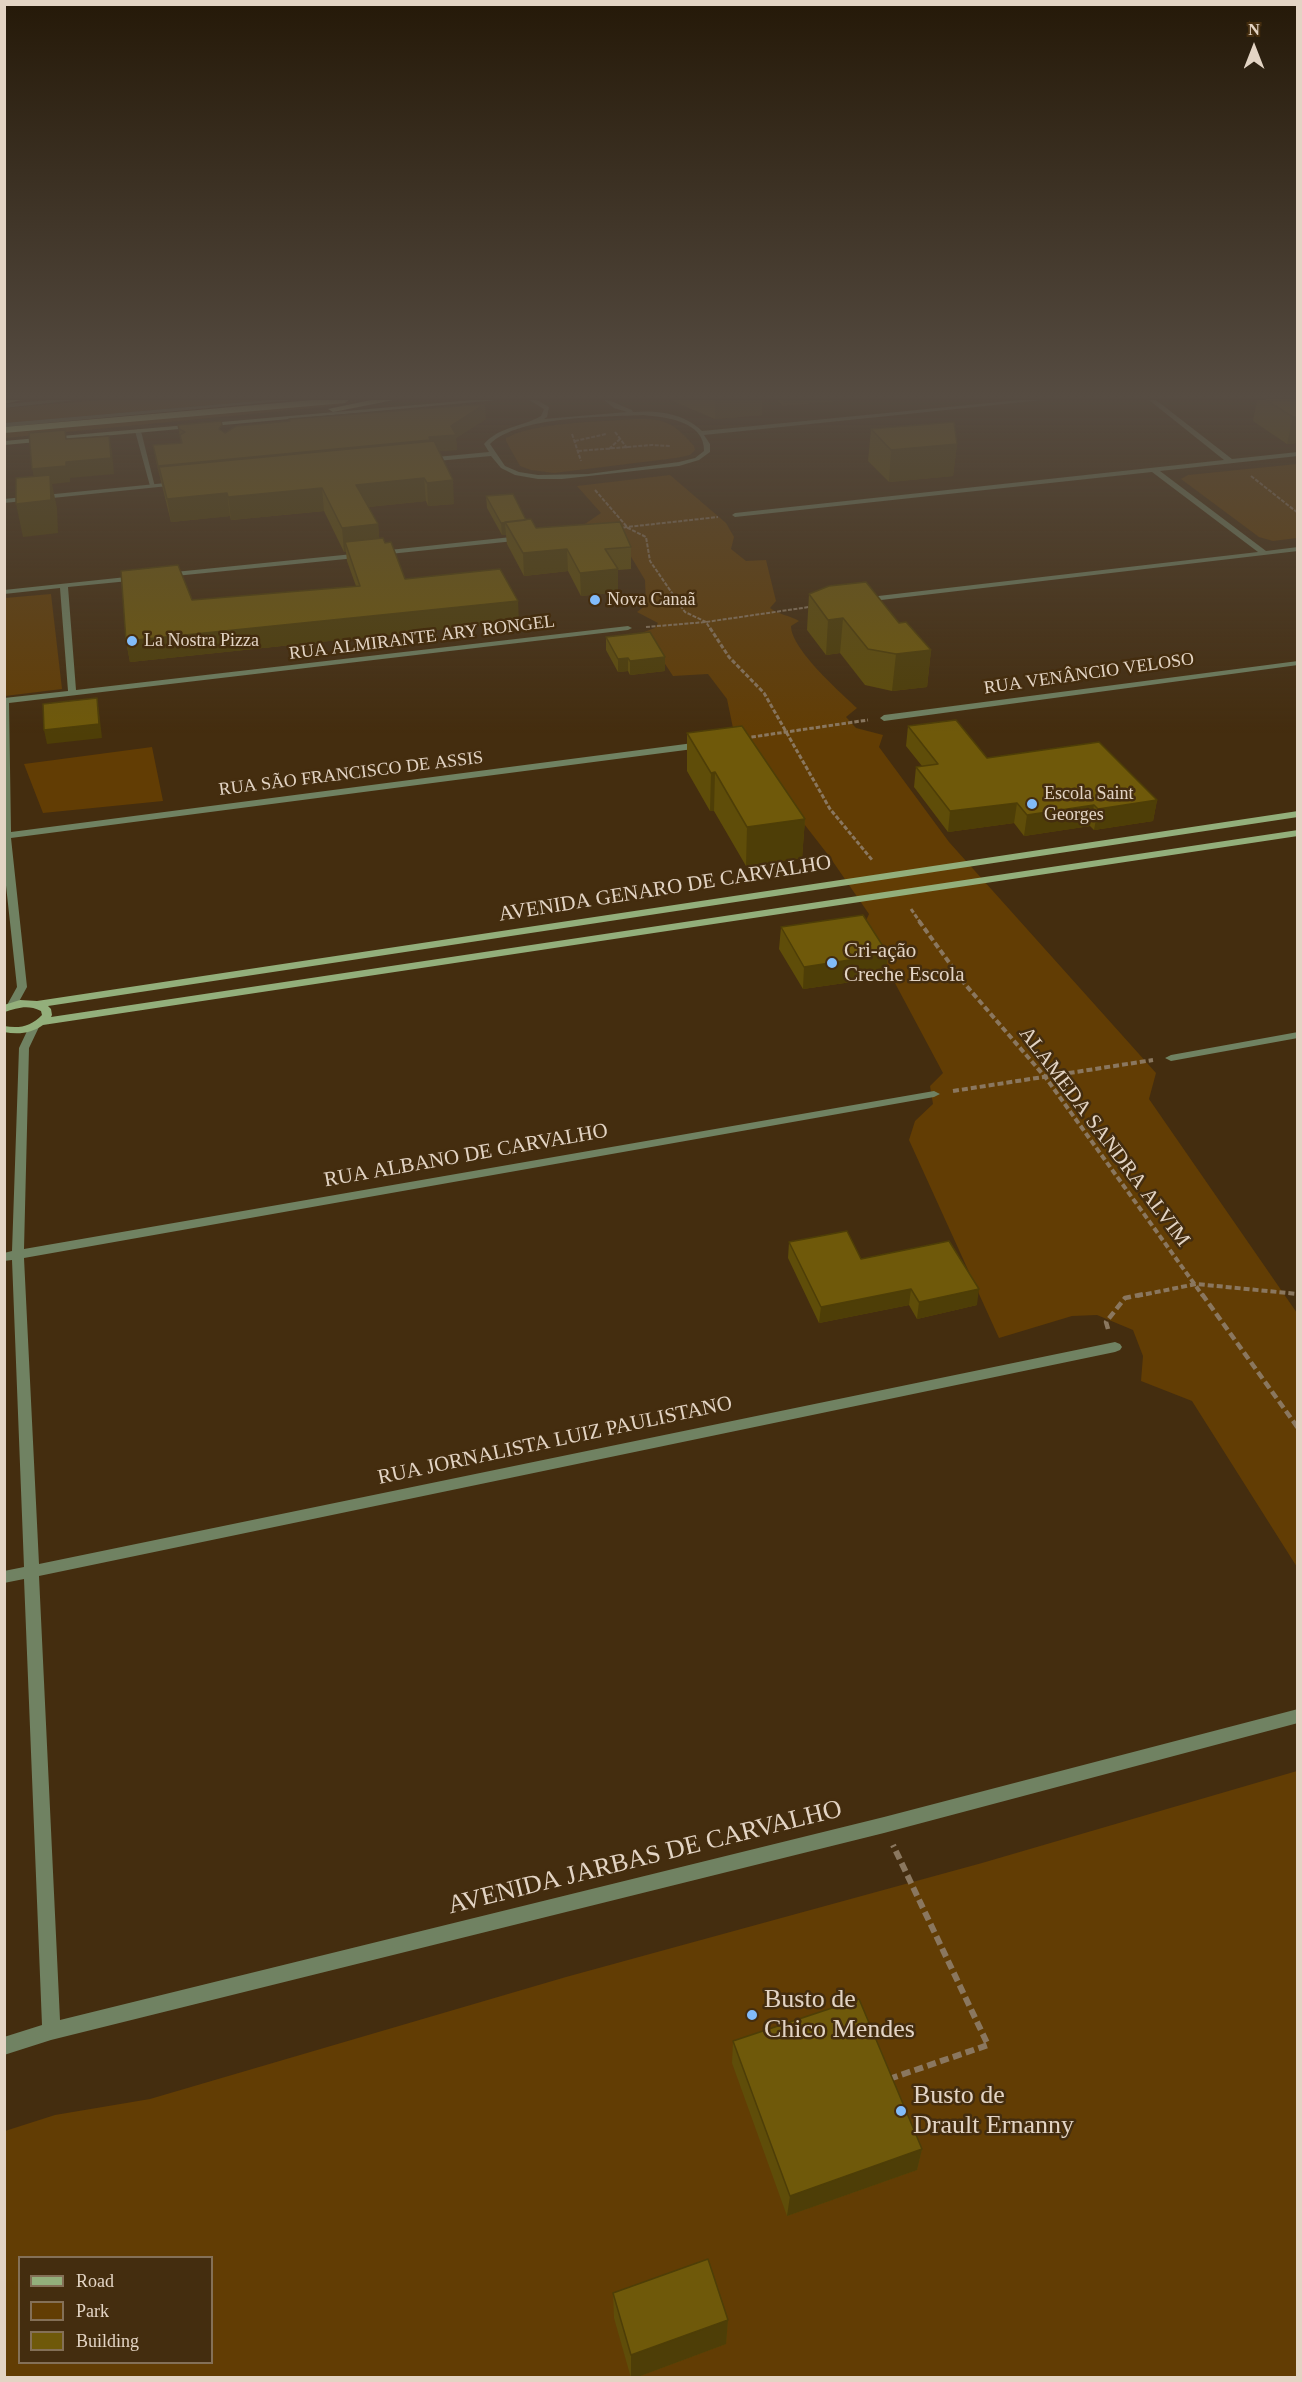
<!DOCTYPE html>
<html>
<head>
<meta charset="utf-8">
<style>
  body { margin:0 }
  #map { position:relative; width:1302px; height:2382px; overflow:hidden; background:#442d0f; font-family:"Times New Roman",serif }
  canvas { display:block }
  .frame { position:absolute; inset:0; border:6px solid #e3d4c4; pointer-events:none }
  .legend { position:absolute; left:18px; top:2256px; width:195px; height:108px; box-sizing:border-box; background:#442d0f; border:2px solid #847057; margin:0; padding:8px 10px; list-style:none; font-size:18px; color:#e3d4c4 }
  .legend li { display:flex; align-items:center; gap:12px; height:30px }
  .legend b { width:30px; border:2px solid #847057 }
  .north { position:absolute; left:1224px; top:18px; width:60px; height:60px; -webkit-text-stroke:4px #442d0f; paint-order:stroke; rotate:0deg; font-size:16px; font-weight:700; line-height:24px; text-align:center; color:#e3d4c4 }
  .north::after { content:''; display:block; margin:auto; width:21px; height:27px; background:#e3d4c4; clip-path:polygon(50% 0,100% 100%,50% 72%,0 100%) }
</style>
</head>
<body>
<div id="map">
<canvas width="1302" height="2382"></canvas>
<div class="frame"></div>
<ul class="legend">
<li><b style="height:8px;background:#93af7b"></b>Road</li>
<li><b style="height:16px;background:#623d04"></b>Park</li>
<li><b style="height:16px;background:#6f590a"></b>Building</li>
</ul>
<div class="north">N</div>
</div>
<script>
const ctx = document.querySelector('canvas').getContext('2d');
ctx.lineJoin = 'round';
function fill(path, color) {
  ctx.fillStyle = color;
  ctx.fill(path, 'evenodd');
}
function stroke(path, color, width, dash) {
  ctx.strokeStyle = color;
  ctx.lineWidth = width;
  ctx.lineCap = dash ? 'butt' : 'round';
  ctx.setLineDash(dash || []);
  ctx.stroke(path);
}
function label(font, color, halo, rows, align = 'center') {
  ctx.font = font + ' "Times New Roman",serif';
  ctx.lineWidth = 5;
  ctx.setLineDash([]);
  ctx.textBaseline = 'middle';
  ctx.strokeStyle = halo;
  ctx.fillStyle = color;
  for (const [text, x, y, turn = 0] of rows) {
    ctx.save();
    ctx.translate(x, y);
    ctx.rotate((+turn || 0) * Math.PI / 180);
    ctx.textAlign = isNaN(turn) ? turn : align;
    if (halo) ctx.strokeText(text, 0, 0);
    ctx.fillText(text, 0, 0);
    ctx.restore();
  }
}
fill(new Path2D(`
  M99 400H267L5 423V408Z
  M365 400 333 406 5 438V432Z
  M634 419C666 418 674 423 694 446L695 450 690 455 676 458 554 473 531 470 520 466 506 441V438C535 422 600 422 634 419Z
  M1297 464V538L1273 541 1259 537 1181 479 1188 475Z
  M670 475 726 523 734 537 731 549 746 561 766 560 776 601 770 608C779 615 789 615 799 621L791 626C791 649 840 692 857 708L846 717 856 728 883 735 879 747 949 842 1156 1073 1149 1099 1297 1313V1567L1192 1401 1141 1381 1143 1356 1133 1330 1097 1315 1072 1316 999 1338 909 1140 915 1121 933 1104 930 1086 943 1073 864 925 869 914 829 856 752 757 733 728 727 699 708 674 673 676 644 632 655 628 658 623 637 612 646 605 645 580 627 550 579 528 601 513 577 486Z
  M51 594 62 689 5 696V598Z
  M152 747 163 801 43 813 24 764Z
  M1297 1771V2377L5 2378V2131L55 2115 150 2099 566 1977 982 1863ZM20 2258H212V2362H20Z`), '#623d04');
stroke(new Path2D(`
  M615 432 627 448
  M572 434 581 461
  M575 441 606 434
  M609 449 620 439
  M578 451 652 445 670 446
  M1251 476 1298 513
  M595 490 628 528 646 537 650 561 685 612 706 622 711 630
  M618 528 718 517
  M646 627 706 622 809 607`), '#8a775f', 2, [4, 1.5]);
stroke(new Path2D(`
  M710 628 729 657 764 693 830 809 873 861
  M745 738 868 720
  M911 909 920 922`), '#8a775f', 3, [4.5, 2]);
stroke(new Path2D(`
  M919 921 964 983 1046 1078 1203 1296
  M953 1091 1153 1060
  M1137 1296 1196 1284 1298 1294`), '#8a775f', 4, [6, 3]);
stroke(new Path2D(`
  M1202 1294 1298 1428
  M1108 1329 1106 1322 1125 1298 1144 1294`), '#8a775f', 4.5, [8, 4]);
stroke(new Path2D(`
  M889 2079 988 2045 893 1845`), '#8a775f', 6, [9, 4.5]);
fill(new Path2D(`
  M50 400H76L4 408V404Z
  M268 400H294L4 427V423Z
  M138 429 141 431 155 487 150 486 135 431Z`), '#708262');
fill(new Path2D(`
  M529 400H537L549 407 547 417 544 419 627 412 614 408 604 400C613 400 623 407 632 410L633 412C657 410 684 413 702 431L1019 400H1043L704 435 710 444V452L699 460 679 466 562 479H538L515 475 501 468 491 456 426 462 423 460 426 458 489 452 484 444C500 426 522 427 541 416L544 409ZM643 415C665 417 705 421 704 451L695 458 679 462 588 474 538 475 519 472 505 466 490 444C519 416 603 417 643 415Z
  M1149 400H1156L1232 459 1298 452V456L1160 471 1266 551 1298 547V551L864 602 860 600 861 598 1258 552 1152 472 735 517 732 515 735 513 1224 460Z
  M176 482 178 483V485L4 503V499Z
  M521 536 525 538 524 540 380 555 376 553 380 551Z
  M363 553H366V557L165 577 161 575 165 573Z
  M136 576 140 578 139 580 68 587 76 690 628 626 632 628 628 630 9 703 11 832 701 742 705 745 701 748 11 838 27 987 16 1007H8L7 1005 17 987 4 867V698L68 691 60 588 4 594V590Z
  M1298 661V665L884 721 880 718 884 715Z
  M34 1024 39 1027 29 1048 24 1249 934 1091 940 1094 934 1097 24 1258 39 1564 1115 1342 1120 1344 1122 1347 1120 1350 1115 1352 39 1576 60 2020 884 1817 1298 1709V1723L884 1833 51 2040 4 2055V2037L42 2025 24 1579 4 1583V1571L24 1567 12 1260 4 1261V1253L12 1251 19 1048 29 1027Z
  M1298 1032V1038L1171 1061 1165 1058 1171 1055Z`), '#708262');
fill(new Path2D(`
  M472 400H498L4 445V441Z
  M1298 811V817L48 1006 51 1009 52 1015 51 1017 1298 830V836L43 1025C32 1033 19 1035 4 1032V1026C20 1029 31 1026 42 1015L41 1011C27 1004 18 1008 4 1012V1005L20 1000 37 1001Z`), '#93af7b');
fill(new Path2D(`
  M4 400H22L4 404Z
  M312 400H349L345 403 4 433V427Z
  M371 400H394L333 412 328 409Z`), '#c6f19f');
fill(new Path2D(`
  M670 400H762V415L715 419Z
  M777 400H848L783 406Z
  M1257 400H1298V443L1287 444 1253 421Z
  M486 419 456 438 457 450 439 451 454 504 428 506 426 501 368 507 378 524 379 538 405 579 519 621 130 662 126 641 192 600 356 586 347 561 346 552H344L324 511 231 520 230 516 171 522 156 461 153 445 181 443 178 425 225 433Z
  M871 429 957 444 953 476 889 482 868 461Z
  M486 496 526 520 536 528 631 547V569L618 570V592L581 596 568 571 524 576 507 544 506 535H502L487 508Z
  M809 594 899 623 931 650 927 687 892 691 865 685 840 653 826 655 807 630Z
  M606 637 665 657V671L630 675 628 671 618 672 606 650Z
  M908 726 987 758 1157 800 1153 821 1094 830 1090 826 1024 836 1014 823 948 832 914 787 916 767 922 766 906 746Z
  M687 733 805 819 802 858 746 866 714 811H710L687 771Z
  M781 927 888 954 886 977 803 989 779 949Z
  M789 1242 861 1259 977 1305 917 1319 909 1305 819 1323 788 1258Z
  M733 2041 922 2149 917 2170 787 2216 732 2063Z
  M613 2293 728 2320 726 2344 635 2378H631L614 2318Z`), '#5f4d09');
fill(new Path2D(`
  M715 400H762V415L715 419Z
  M783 400H848L783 406Z
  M485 404 486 419 456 438 457 450 159 467 161 482 158 466 429 437 451 426Z
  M1293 417H1298V443L1287 444Z
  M109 436 112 451 114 474 70 478V482L52 484 57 508 58 533 23 537 16 504 36 485 32 469 66 462Z
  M957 444 953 476 889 482 891 450Z
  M424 478 426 501 358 508 356 485Z
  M453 480 454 504 428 506 427 483Z
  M322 488 324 511 231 520 228 497Z
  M227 493 230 516 171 522 167 499Z
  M501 523H505L506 535H502Z
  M378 524 380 548 345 542 346 552H344L342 528Z
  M567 549 568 571 524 576 523 553Z
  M618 569V592L581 596 580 573Z
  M518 601 519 621 130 662 126 641Z
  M843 618 840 653 826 655 828 620Z
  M931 650 927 687 892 691 896 654Z
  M665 657V671L630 675V661Z
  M628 658V671L618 672V659Z
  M97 698 99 712 102 738 47 744 44 730Z
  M715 772 714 811H710L711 773Z
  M1157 800 1153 821 1094 830 1098 809Z
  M1017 803 1014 823 948 832 950 811Z
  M1094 805 1090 826 1024 836 1027 815Z
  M805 819 802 858 746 866 747 827Z
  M888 954 886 977 803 989 804 967Z
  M911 1289 909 1305 819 1323 821 1307Z
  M979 1289 977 1305 917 1319 919 1302Z
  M922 2149 917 2170 787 2216 790 2196Z
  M728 2320 726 2344 635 2378H631V2355Z`), '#4e3e07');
const building = new Path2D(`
  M1266 400H1298V417H1293Z
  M485 404 451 426 456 435 429 437 430 440 158 466 153 445 182 443 180 435 185 432 179 429 178 425 221 421 222 425 219 429 225 433 236 426 290 421 289 419Z
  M954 422 957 444 891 450 871 429Z
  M65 430 66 439 109 436 111 458 66 462V466L32 469 29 433Z
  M434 441 453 480 427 483 424 478 356 485 378 524 342 528 322 488 228 497 227 493 167 499 159 467Z
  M50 475 51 500 16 504V478Z
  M513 494 526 520 501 523 486 496Z
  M531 519 536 528 620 522 631 547 605 549 618 569 580 573 567 549 523 553 505 522Z
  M383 538 385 543 391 542 405 579 500 569 518 601 126 641 121 571 178 565 192 600 360 586 345 542Z
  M866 582 899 623 906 622 931 650 896 654 868 649 843 618 828 620 809 594 829 586Z
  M650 632 665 657 630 661 628 658 618 659 606 637Z
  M97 698 99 724 44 730 43 704Z
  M956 720 987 758 1099 742 1157 800 1098 809 1094 805 1027 815 1017 803 950 811 916 767 938 764 908 726Z
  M742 726 805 819 747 827 715 772 711 773 687 733Z
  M863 915 888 954 804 967 781 927Z
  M847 1231 861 1259 949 1241 979 1289 919 1302 911 1289 821 1307 789 1242Z
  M859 1999 922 2149 790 2196 733 2041Z
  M708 2259 728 2320 631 2355 613 2293Z`);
fill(building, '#6f590a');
stroke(building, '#4e3e07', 1.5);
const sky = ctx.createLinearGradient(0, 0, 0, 734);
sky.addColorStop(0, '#251908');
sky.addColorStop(0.54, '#564c42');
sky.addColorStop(1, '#564c4200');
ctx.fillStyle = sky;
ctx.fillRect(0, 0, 1302, 734);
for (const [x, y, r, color] of [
  [595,600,6,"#82bcfa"],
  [132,641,6,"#82bcfa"],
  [1032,804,6,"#82bcfa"],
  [832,963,6,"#82bcfa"],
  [752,2015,6,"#82bcfa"],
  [901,2111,6,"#82bcfa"]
]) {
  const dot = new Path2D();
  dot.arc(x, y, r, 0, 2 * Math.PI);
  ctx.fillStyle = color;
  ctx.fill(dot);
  stroke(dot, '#442d0f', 2);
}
label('18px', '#e3d4c4', '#442d0f', [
  ["Nova Canaã",607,600],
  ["La Nostra Pizza",144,641],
  ["Escola Saint",1044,794],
  ["Georges",1044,815]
], 'left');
label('18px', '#e3d4c4', '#442d0f', [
  ["RUA ALMIRANTE ARY RONGEL",422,638,-7],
  ["RUA VENÂNCIO VELOSO",1089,674,-8],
  ["RUA SÃO FRANCISCO DE ASSIS",351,774,-7]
]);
label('21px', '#e3d4c4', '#442d0f', [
  ["AVENIDA GENARO DE CARVALHO",665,889,-9],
  ["ALAMEDA SANDRA ALVIM",1104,1137,53],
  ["RUA ALBANO DE CARVALHO",466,1156,-10],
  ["RUA JORNALISTA LUIZ PAULISTANO",555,1441,-12]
]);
label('21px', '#e3d4c4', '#442d0f', [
  ["Cri-ação",844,951],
  ["Creche Escola",844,975]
], 'left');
label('26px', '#e3d4c4', '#442d0f', [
  ["AVENIDA JARBAS DE CARVALHO",645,1858,-14]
]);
label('26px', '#e3d4c4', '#442d0f', [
  ["Busto de",764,2000],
  ["Chico Mendes",764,2030],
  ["Busto de",913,2096],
  ["Drault Ernanny",913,2126]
], 'left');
</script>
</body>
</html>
